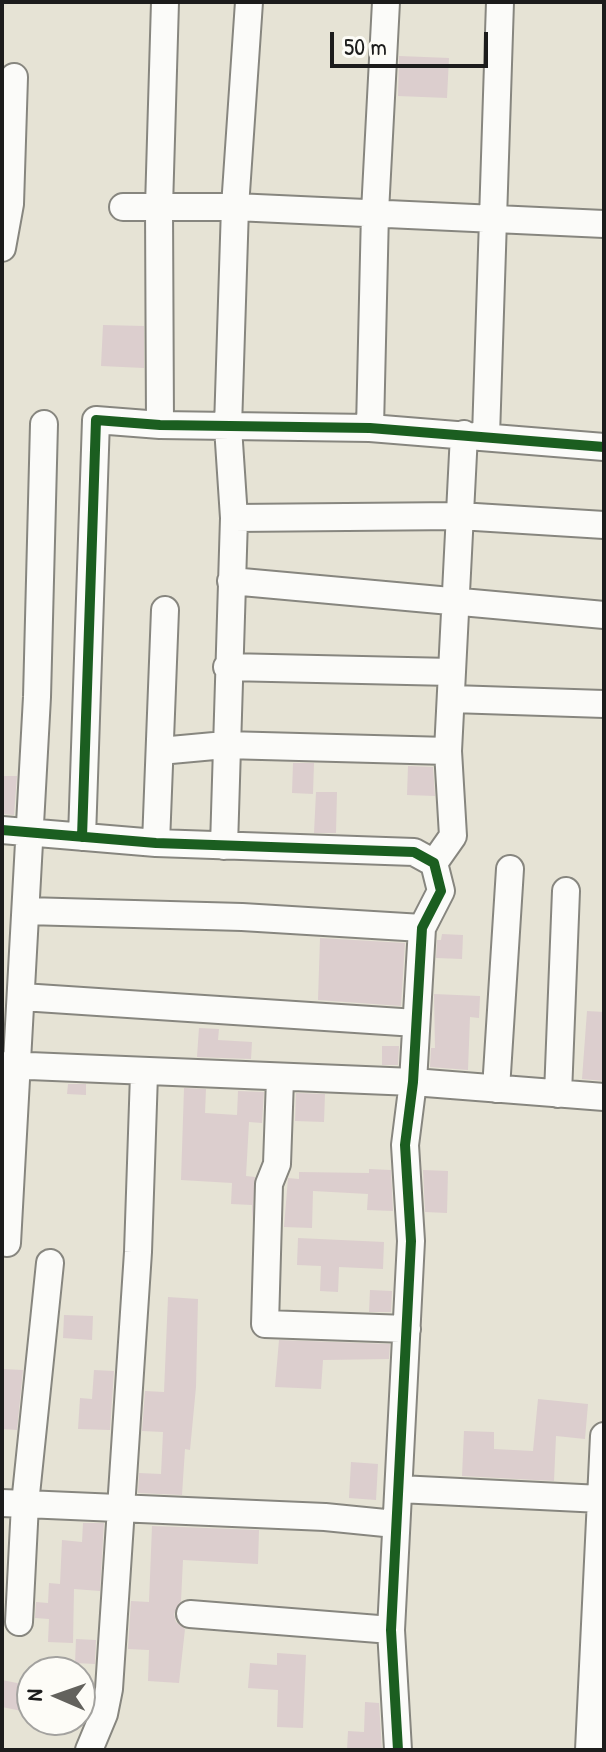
<!DOCTYPE html>
<html>
<head>
<meta charset="utf-8">
<style>
  body { margin:0 }
  #map { position:relative; width:606px; height:1752px; overflow:hidden; background:#e6e3d5; font-family:"Patrick Hand",sans-serif }
  canvas { display:block }
  .frame { position:absolute; inset:0; border:4px solid #1c1c1c; pointer-events:none }
  .north { position:absolute; left:16px; top:1656px; width:80px; height:80px; box-sizing:border-box; background:#fdfcf7; border:2px solid #a3a29f; border-radius:50%; rotate:272deg; font-size:22px; font-weight:700; line-height:32px; text-align:center; color:#1c1c1c }
  .north::after { content:''; display:block; margin:auto; width:28px; height:36px; background:#63625d; clip-path:polygon(50% 0,100% 100%,50% 72%,0 100%) }
  .scale { position:absolute; left:330px; top:32px; width:158px; height:36px; box-sizing:border-box; border:4px solid #1c1c1c; border-top:0; padding-left:10px; font-size:24px; line-height:28px; white-space:nowrap; color:#1c1c1c; -webkit-text-stroke:6px #fdfcf7; paint-order:stroke }
</style>
</head>
<body>
<div id="map">
<canvas width="606" height="1752"></canvas>
<div class="frame"></div>
<div class="north">N</div>
<div class="scale">50 m</div>
</div>
<script>
const ctx = document.querySelector('canvas').getContext('2d');
ctx.lineJoin = 'round';
function fill(path, color) {
  ctx.fillStyle = color;
  ctx.fill(path, 'evenodd');
}
function stroke(path, color, width, dash) {
  ctx.strokeStyle = color;
  ctx.lineWidth = width;
  ctx.lineCap = dash ? 'butt' : 'round';
  ctx.setLineDash(dash || []);
  ctx.stroke(path);
}
fill(new Path2D(`
  M399 56 449 58 447 98 398 96Z
  M103 325 144 326V368L101 366Z
  M293 763H314L313 794 292 793Z
  M408 766 433 767 435 796 407 795Z
  M2 776H17L14 815 2 814Z
  M316 792H337L336 833H314Z
  M442 934 463 935 462 959 436 958 437 940H441Z
  M320 938 405 943 401 1006 318 1000Z
  M434 994 480 996 479 1018 470 1017 468 1070 430 1067 431 1048H435Z
  M587 1011 604 1012V1081L582 1079Z
  M199 1028 219 1029 218 1040 252 1042 251 1059 197 1057Z
  M382 1046H399L398 1065H382Z
  M68 1084H86V1095L67 1094Z
  M184 1088 206 1089 205 1113 237 1115 238 1091 264 1092 262 1123 249 1122 246 1176 255 1177 252 1226V1205L231 1204 232 1183 181 1180Z
  M296 1093 325 1094 324 1122 295 1121Z
  M369 1169 391 1170 393 1211 367 1210 368 1194 313 1191 312 1228 284 1227 288 1178 299 1179V1172L369 1173Z
  M423 1170 448 1171 447 1213 425 1212Z
  M298 1238 384 1242 383 1269 339 1267 338 1292 320 1291 321 1266 297 1265Z
  M370 1290 392 1291 391 1312H369Z
  M168 1297 198 1299 196 1387 190 1450 185 1449 182 1495 138 1493 139 1473 161 1474 163 1432 142 1431 145 1391 164 1392Z
  M64 1315 93 1316 92 1340 63 1338Z
  M279 1340 390 1344 389 1359 323 1360 321 1389 275 1387Z
  M2 1369 23 1370 17 1430 2 1429Z
  M94 1370 114 1371 110 1430 78 1429 80 1398 92 1399Z
  M538 1399 588 1404 585 1439 556 1436 554 1481 462 1476 464 1431 494 1432V1449L533 1451Z
  M351 1462 378 1464 376 1500 349 1498Z
  M83 1523H104L100 1591 74 1589 73 1643 48 1642 49 1619 35 1618 36 1602 48 1603 49 1583 60 1584 62 1540 82 1542Z
  M152 1526 259 1530 258 1564 183 1560 181 1601 174 1614 176 1622 185 1629 179 1683 148 1681 149 1650 128 1649 131 1601 149 1602Z
  M76 1639 96 1640 95 1664 75 1663Z
  M277 1653 306 1655 303 1728 277 1727 278 1690 248 1688 250 1663 277 1665Z
  M2 1680 32 1686V1713L2 1707Z
  M365 1702 379 1703 382 1750H347L348 1731 364 1732Z`), '#dccece');
const minor = new Path2D(`
  M123 207H235L604 224
  M2 248 10 204 14 77
  M160 425 159 207 165 2
  M370 428 375 212 386 2
  M486 436 500 2
  M234 518 459 516 604 525
  M231 581 604 615
  M227 667 452 672
  M452 699 604 704
  M160 751 225 745 448 751
  M2 830 156 843 414 852 434 863 441 891 422 928 413 1082 405 1145 411 1241 391 1630 398 1750
  M82 837 96 420 160 425 370 428 604 447
  M156 843 165 610
  M224 846 234 518 228 427 235 207 249 2
  M434 863 453 836 448 751 464 434
  M26 911 242 917 422 928
  M22 997 416 1023
  M5 1065 413 1082 604 1097
  M280 1079 277 1164 269 1184 265 1324 407 1329
  M496 1089 510 869
  M558 1094 566 891
  M7 1243 37 697 44 424
  M399 1489 601 1499
  M2 1503 325 1517 395 1524
  M190 1614 391 1630
  M19 1622 25 1504 50 1263
  M89 1750 104 1714 109 1689 138 1252 144 1074
  M589 1750 604 1436`);
stroke(minor, '#87867f', 30);
stroke(minor, '#fbfbf9', 26);
stroke(new Path2D(`
  M2 830 156 843 414 852 434 863 441 891 422 928 413 1082 405 1145 411 1241 391 1630 398 1750
  M82 837 96 420 160 425 370 428 604 447`), '#1b5e20', 10);
</script>
</body>
</html>
